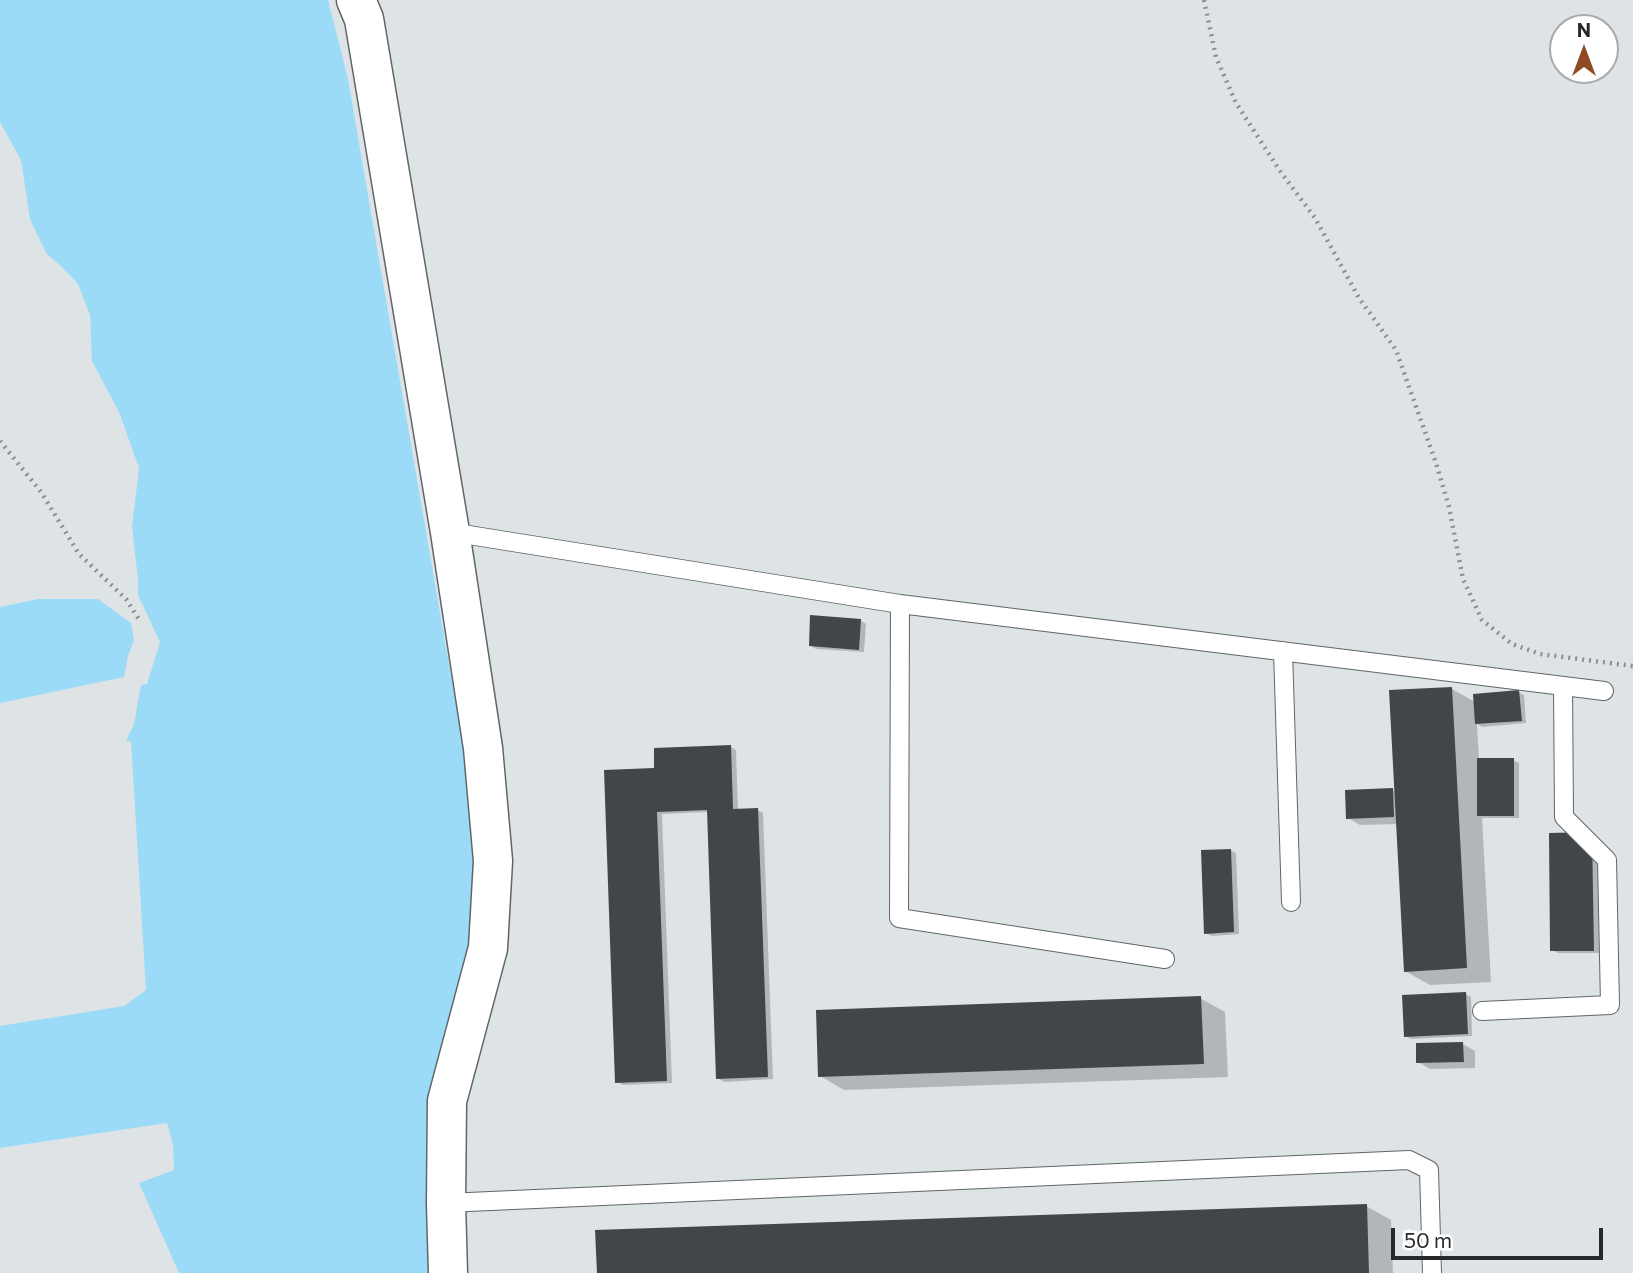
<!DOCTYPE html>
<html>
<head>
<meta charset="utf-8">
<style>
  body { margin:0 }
  #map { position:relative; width:1633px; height:1273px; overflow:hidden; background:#dee4e6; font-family:Commissioner,sans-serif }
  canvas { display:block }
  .north { position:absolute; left:1549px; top:14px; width:70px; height:70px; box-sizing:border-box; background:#fff; border:2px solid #a9a9aa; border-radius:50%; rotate:0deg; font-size:19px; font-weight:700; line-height:28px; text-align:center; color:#27292a }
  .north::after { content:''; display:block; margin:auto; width:24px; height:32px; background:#904b22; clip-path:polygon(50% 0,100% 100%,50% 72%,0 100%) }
  .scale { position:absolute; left:1391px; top:1228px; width:212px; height:32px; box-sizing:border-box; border:4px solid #27292a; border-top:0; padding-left:9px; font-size:21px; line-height:24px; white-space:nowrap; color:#27292a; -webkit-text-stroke:5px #fff; paint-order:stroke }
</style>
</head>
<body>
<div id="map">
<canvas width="1633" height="1273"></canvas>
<div class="north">N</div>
<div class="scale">50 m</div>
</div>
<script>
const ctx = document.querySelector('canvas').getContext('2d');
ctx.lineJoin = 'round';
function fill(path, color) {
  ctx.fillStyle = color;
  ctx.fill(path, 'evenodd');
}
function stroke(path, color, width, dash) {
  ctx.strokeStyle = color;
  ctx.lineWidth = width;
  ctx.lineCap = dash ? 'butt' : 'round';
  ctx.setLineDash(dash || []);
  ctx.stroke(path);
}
fill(new Path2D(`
  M0 0H328L348 79 450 671 472 788 476 927 433 1273H179L139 1183 174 1170 173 1145 167 1123 0 1148V1026L124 1006 146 990 131 741H126L134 724 141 685 147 684 160 642 138 595V579L132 527 139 468 119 412 92 361 90 315 78 284 64 269 46 253 30 219 21 160 0 122Z
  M38 599H98L131 623 134 640 128 656 124 677 0 703V607Z`), '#9bdbf8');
fill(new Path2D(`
  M860 620 866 624 864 652 816 649 810 645Z
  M1452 689 1475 702 1518 692 1524 695 1526 723 1482 727 1477 724 1479 760H1513L1519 763V818H1482L1491 982 1430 985 1405 971 1398 824 1360 825 1348 818 1392 790 1396 792Z
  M731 747 736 750 738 811 758 810 763 813 773 1079 724 1082 718 1078 709 812 662 814 672 1083 623 1085 617 1082 656 769Z
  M1592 834 1597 837 1599 953H1558L1552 950Z
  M1230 850 1236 853 1239 934 1212 936 1206 933Z
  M1465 994 1471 997 1472 1036 1411 1039 1405 1036Z
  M1200 998 1225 1012 1228 1077 844 1090 820 1076Z
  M1463 1044 1475 1051V1068L1430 1069 1418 1062Z
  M1366 1206 1391 1220 1393 1273H599Z`), '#0003');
fill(new Path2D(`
  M810 615 861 619 859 650 809 646Z
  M1452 687 1467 968 1404 972 1389 690Z
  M1519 690 1522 721 1475 724 1473 694Z
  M731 745 733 809 758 808 768 1077 716 1079 707 810 657 812 667 1081 615 1083 604 770 654 768V748Z
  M1477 758H1514V816H1477Z
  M1393 788 1394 817 1346 819 1345 790Z
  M1592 832 1594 951H1550L1549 833Z
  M1231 849 1234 932 1204 934 1201 850Z
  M1466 992 1468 1034 1404 1037 1402 995Z
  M1201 996 1204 1064 818 1077 816 1010Z
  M1463 1042 1464 1062 1416 1063V1043Z
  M1367 1204 1369 1273H597L595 1230Z`), '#414648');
const lane = new Path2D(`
  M450 532 900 604 1604 691
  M900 604 899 918 1165 959
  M1283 651 1291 902
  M1482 1011 1610 1005 1607 860 1564 817 1563 686
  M446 1203 1409 1160 1429 1170 1432 1273`);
const secondary = new Path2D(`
  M356 0 364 19 450 532 483 748 493 861 488 948 447 1101 446 1203 448 1273`);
stroke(lane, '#606668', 20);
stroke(secondary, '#606668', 41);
stroke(new Path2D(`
  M1204 0 1216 57 1236 103 1280 171 1315 218 1359 298 1396 350 1436 463 1449 507 1463 579 1482 620 1512 644 1540 654 1633 666
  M0 441 41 492 79 554 126 599 140 621`), '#8b8f90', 4.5, [2, 5]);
stroke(lane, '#fff', 18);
stroke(secondary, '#fff', 38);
</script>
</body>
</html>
